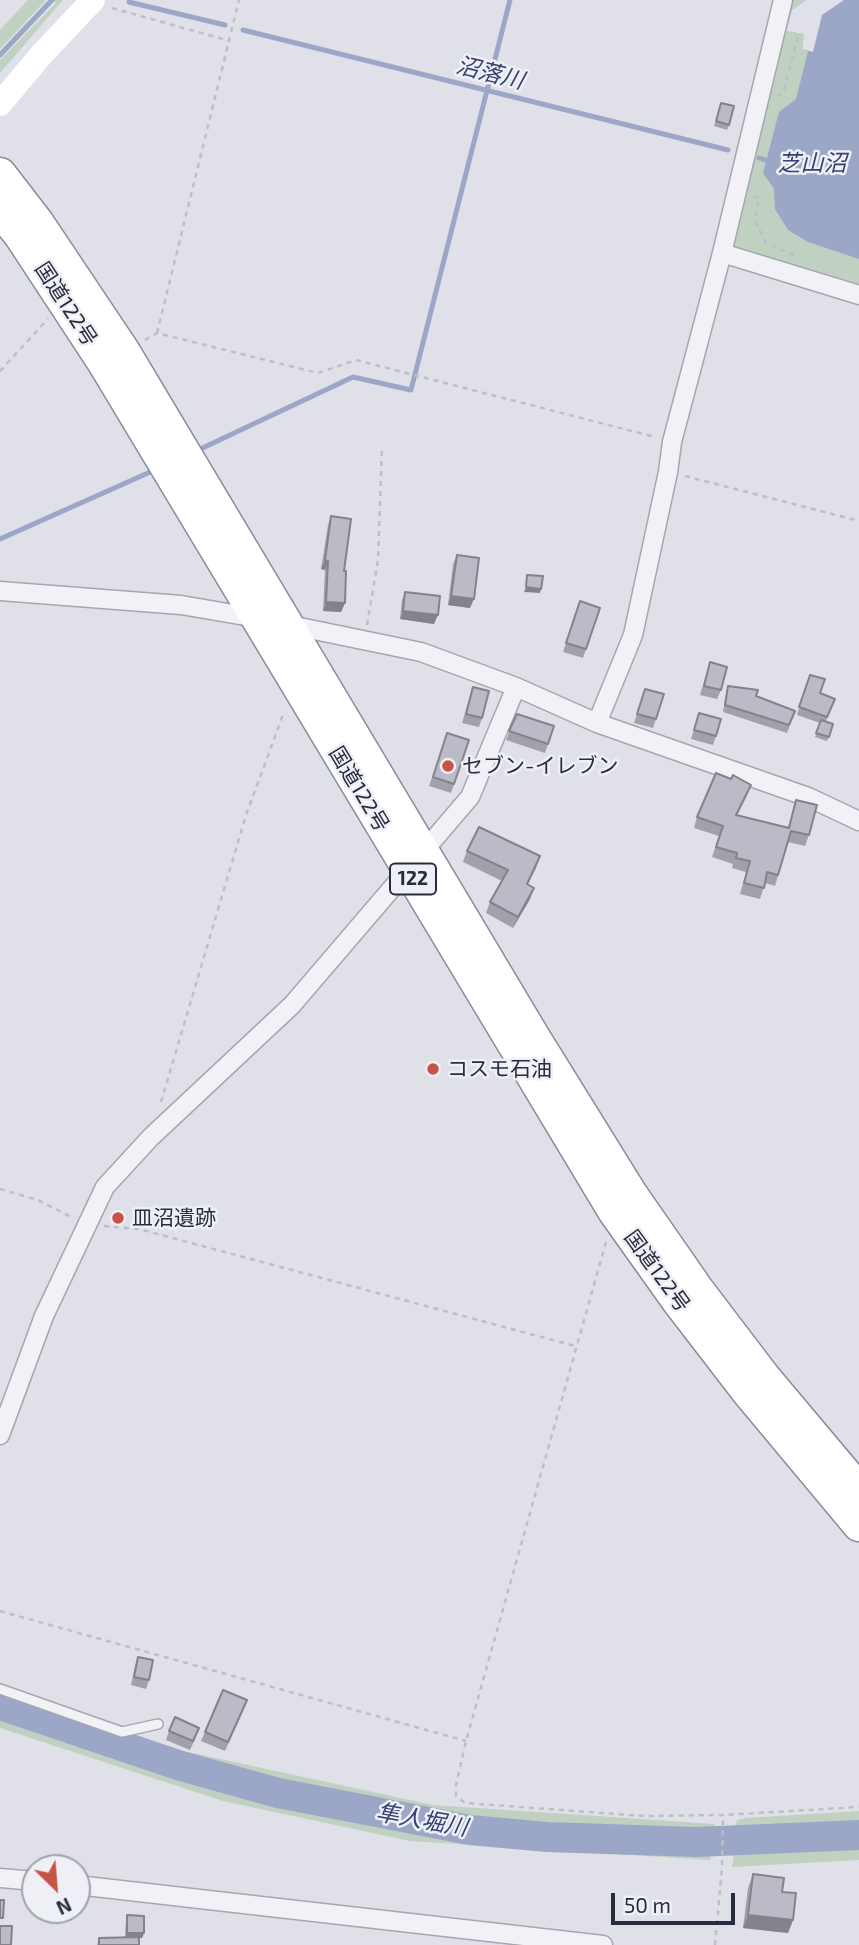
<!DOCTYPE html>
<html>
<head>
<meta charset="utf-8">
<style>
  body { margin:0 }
  #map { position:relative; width:859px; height:1945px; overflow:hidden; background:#dfe0e8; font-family:"Exo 2",sans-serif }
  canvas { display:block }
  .north { position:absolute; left:21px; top:1854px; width:70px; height:70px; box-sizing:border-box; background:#eef0f5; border:2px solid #9fa1ac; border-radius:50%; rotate:155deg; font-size:19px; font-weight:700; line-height:28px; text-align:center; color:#292b3e }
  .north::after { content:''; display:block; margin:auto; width:24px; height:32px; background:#c85449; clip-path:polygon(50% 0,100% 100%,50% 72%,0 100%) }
  .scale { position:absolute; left:611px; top:1893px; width:124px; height:32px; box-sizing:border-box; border:4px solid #292b3e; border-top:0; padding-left:9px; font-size:21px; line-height:24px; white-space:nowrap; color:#292b3e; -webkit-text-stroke:5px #eef0f5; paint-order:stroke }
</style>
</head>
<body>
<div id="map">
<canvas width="859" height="1945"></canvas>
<div class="north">N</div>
<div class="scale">50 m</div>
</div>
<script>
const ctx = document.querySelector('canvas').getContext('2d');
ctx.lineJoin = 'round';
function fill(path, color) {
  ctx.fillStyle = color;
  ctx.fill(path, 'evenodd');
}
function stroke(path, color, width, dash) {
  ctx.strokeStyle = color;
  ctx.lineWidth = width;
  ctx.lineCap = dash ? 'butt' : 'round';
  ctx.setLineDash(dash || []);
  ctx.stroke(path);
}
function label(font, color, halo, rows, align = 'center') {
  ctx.font = font + ' "Exo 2","Noto Sans JP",sans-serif';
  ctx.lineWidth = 5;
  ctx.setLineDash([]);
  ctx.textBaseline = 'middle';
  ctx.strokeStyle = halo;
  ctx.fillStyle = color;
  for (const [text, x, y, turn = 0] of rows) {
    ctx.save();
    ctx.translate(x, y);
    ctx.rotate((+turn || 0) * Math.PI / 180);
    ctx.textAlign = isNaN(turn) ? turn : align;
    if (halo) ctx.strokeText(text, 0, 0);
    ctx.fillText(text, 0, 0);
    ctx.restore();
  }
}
fill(new Path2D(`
  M28 0H46L0 49V30Z
  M53 0H63L0 73V60L56 3Z
  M788 0H859V290L736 252 730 238Z
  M0 1695 128 1739 433 1805 715 1824 714 1836 565 1833 479 1824 263 1785 159 1755 0 1700Z
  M0 1711 225 1787 469 1835 538 1842 711 1847 710 1860 410 1841 223 1801 0 1728Z
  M859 1811V1828L734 1833 737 1820 745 1818Z
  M859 1841V1860L732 1867 735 1848Z`), '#c1d1c1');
fill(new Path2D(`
  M806 0H859V259L808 242 788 230 775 209 774 189 763 173 779 112 796 99 808 51 802 49 804 34 786 31 792 10Z`), '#9ca6c6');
fill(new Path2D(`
  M806 0H844L822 15 813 52 802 49 804 34 786 31 792 10Z`), '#dfe0e8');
stroke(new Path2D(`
  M129 2 225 25
  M243 30 728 150
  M0 55 52 0
  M759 158 765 160
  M194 452 353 377 411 390 510 0
  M0 539 157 469`), '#9ca6c6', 5);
stroke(new Path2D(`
  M0 1705 181 1766 278 1793 470 1830 547 1837 696 1842 859 1835`), '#9ca6c6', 30);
const lane = new Path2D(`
  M0 1689 122 1732 158 1724`);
const street = new Path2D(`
  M722 253 859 295
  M0 591 181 605 257 618
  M285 624 421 652 516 687 597 723 808 797 859 821
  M597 723 633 635 668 472 672 442 722 253 783 0
  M0 1435 44 1316 105 1187 151 1137 292 1005 470 797 516 687
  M0 1878 35 1881
  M77 1885 603 1945`);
const highway = new Path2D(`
  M0 174 37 222 124 352 533 1036 631 1194 697 1289 764 1377 859 1490
  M0 210 20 235 104 363 614 1211 678 1301 748 1392 859 1525`);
stroke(lane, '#a5a6b2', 12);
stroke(street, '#a5a6b2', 21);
stroke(highway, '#878b9e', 35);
stroke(new Path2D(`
  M112 8 230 41
  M777 95 783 94 799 33
  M753 196 759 198 755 220 766 243 796 256
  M157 333 239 0
  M145 340 157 333 318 373 356 360 655 437
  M0 371 48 319
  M685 476 859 521
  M367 625 378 560 382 447
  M161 1102 246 815 284 712
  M0 1189 38 1200 71 1217
  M104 1226 139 1229 575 1346
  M606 1242 466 1741 456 1785V1796L465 1803 644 1816 723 1815 859 1807
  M0 1611 466 1741
  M715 1945 722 1868 723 1815`), '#bebec6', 2.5, [5, 5]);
stroke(lane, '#f2f2f6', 9);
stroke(street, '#f2f2f6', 18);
stroke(new Path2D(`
  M0 104 42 54 93 0`), '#fff', 24);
stroke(highway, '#fff', 32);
fill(new Path2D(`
  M721 103 729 125 727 130 714 126Z
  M331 516 344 571 345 603 341 612 323 611 325 570 321 569 328 525Z
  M457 555 470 608 448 605 453 564Z
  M405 592 434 624 400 619 402 600Z
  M580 601 600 608 583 658 563 652Z
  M710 662 721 690 717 699 700 695Z
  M810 675 820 693 835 699 826 721 833 724 827 741 815 737 820 723 797 715Z
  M728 686 795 711 787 733 723 712 726 693Z
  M473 687 482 718 479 727 462 723Z
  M645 689 656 719 653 728 634 723Z
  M699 713 716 736 713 745 691 739Z
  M517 714 554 726 545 753 506 740Z
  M447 733 469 740 451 793 429 786Z
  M747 795 737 815 788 827 796 800 809 835 805 846 788 842 775 886 765 883 760 899 740 894 746 872 732 868 733 864 712 857 719 836 694 828 697 817Z
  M467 851 540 856 528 884 534 888 530 899 513 928 486 913 490 902 502 881 463 862Z
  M138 1657 149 1680 146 1689 131 1685 135 1666Z
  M244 1709 225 1751 201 1741 205 1732Z
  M169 1731 196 1737 190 1750 166 1740Z
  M753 1874 782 1892 793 1920 788 1933 743 1928 748 1888Z
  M127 1915 144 1933 142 1938H139V1945H97L99 1938 125 1937 126 1920Z`), '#a0a1ab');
fill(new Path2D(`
  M325 560 328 561 325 570 321 569Z
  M526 587 541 589 540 593 524 592Z
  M451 596 474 599 470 608 448 605Z
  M326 602 345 603 341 612 323 611Z
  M403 611 438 615 434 624 400 619Z
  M751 785 747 795 732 825 736 815Z
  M540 856 536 868 522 895 527 884Z
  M534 888 530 899 513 928 518 917Z
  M748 1915 793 1920 788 1933 743 1928Z
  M127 1933H144L142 1938H125Z`), '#82838b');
const building = new Path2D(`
  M721 103 734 106 729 125 716 121Z
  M331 516 351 519 344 571H346L345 603 326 602 328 561 325 560Z
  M457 555 479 558 474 599 451 596Z
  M527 575 543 576 541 589 526 587Z
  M405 592 440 596 438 615 403 611Z
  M580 601 600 608 586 649 566 643Z
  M710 662 727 667 721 690 704 686Z
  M810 675 825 679 820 693 835 699 827 717 799 707Z
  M728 686 758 690 756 696 795 711 789 725 725 705Z
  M473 687 489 691 482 718 466 714Z
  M645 689 664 694 656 719 637 714Z
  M699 713 721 719 716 736 694 730Z
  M517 714 554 726 548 744 509 731Z
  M821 720 833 724 829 737 816 733Z
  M447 733 469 740 454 784 433 777Z
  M716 773 731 779 733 775 751 785 736 815 789 828 796 800 817 805 809 835 791 831 778 875 767 872 764 888 744 883 750 861 736 858 737 853 716 847 723 826 697 817Z
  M479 827 540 856 527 884 534 888 518 917 490 902 508 870 467 851Z
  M138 1657 153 1660 149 1680 134 1677Z
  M223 1690 247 1700 228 1742 205 1732Z
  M175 1717 199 1728 193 1741 169 1731Z
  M753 1874 784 1878 782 1892 796 1893 793 1920 748 1915Z
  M0 1900H4L3 1918H0Z
  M127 1915 144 1916V1933H127Z
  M0 1926H12L11 1945H0Z
  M139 1937V1945H99V1938Z`);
fill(building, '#babbc7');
stroke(building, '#82838b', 2);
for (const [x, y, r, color] of [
  [448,766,7,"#c85449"],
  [433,1069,7,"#c85449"],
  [118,1218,7,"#c85449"]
]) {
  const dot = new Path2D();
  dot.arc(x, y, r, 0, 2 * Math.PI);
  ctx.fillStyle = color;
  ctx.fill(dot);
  stroke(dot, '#eef0f5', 2.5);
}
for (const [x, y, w] of [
  [413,879,46]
]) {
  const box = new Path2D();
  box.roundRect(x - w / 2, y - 15.5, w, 31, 5);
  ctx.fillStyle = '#eef0f5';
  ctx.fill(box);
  stroke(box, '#292b3e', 2);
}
label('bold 19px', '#292b3e', null, [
  ["122",413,879]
]);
label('21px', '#292b3e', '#eef0f5', [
  ["国道122号",66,304,57],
  ["国道122号",359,789,59],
  ["国道122号",657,1271,54]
]);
label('21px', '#292b3e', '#eef0f5', [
  ["セブン-イレブン",462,766],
  ["コスモ石油",447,1069],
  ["皿沼遺跡",132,1218]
], 'left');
label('italic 23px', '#354170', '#eef0f5', [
  ["沼落川",490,73,14],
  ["芝山沼",812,163],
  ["隼人堀川",422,1820,10]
]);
</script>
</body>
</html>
